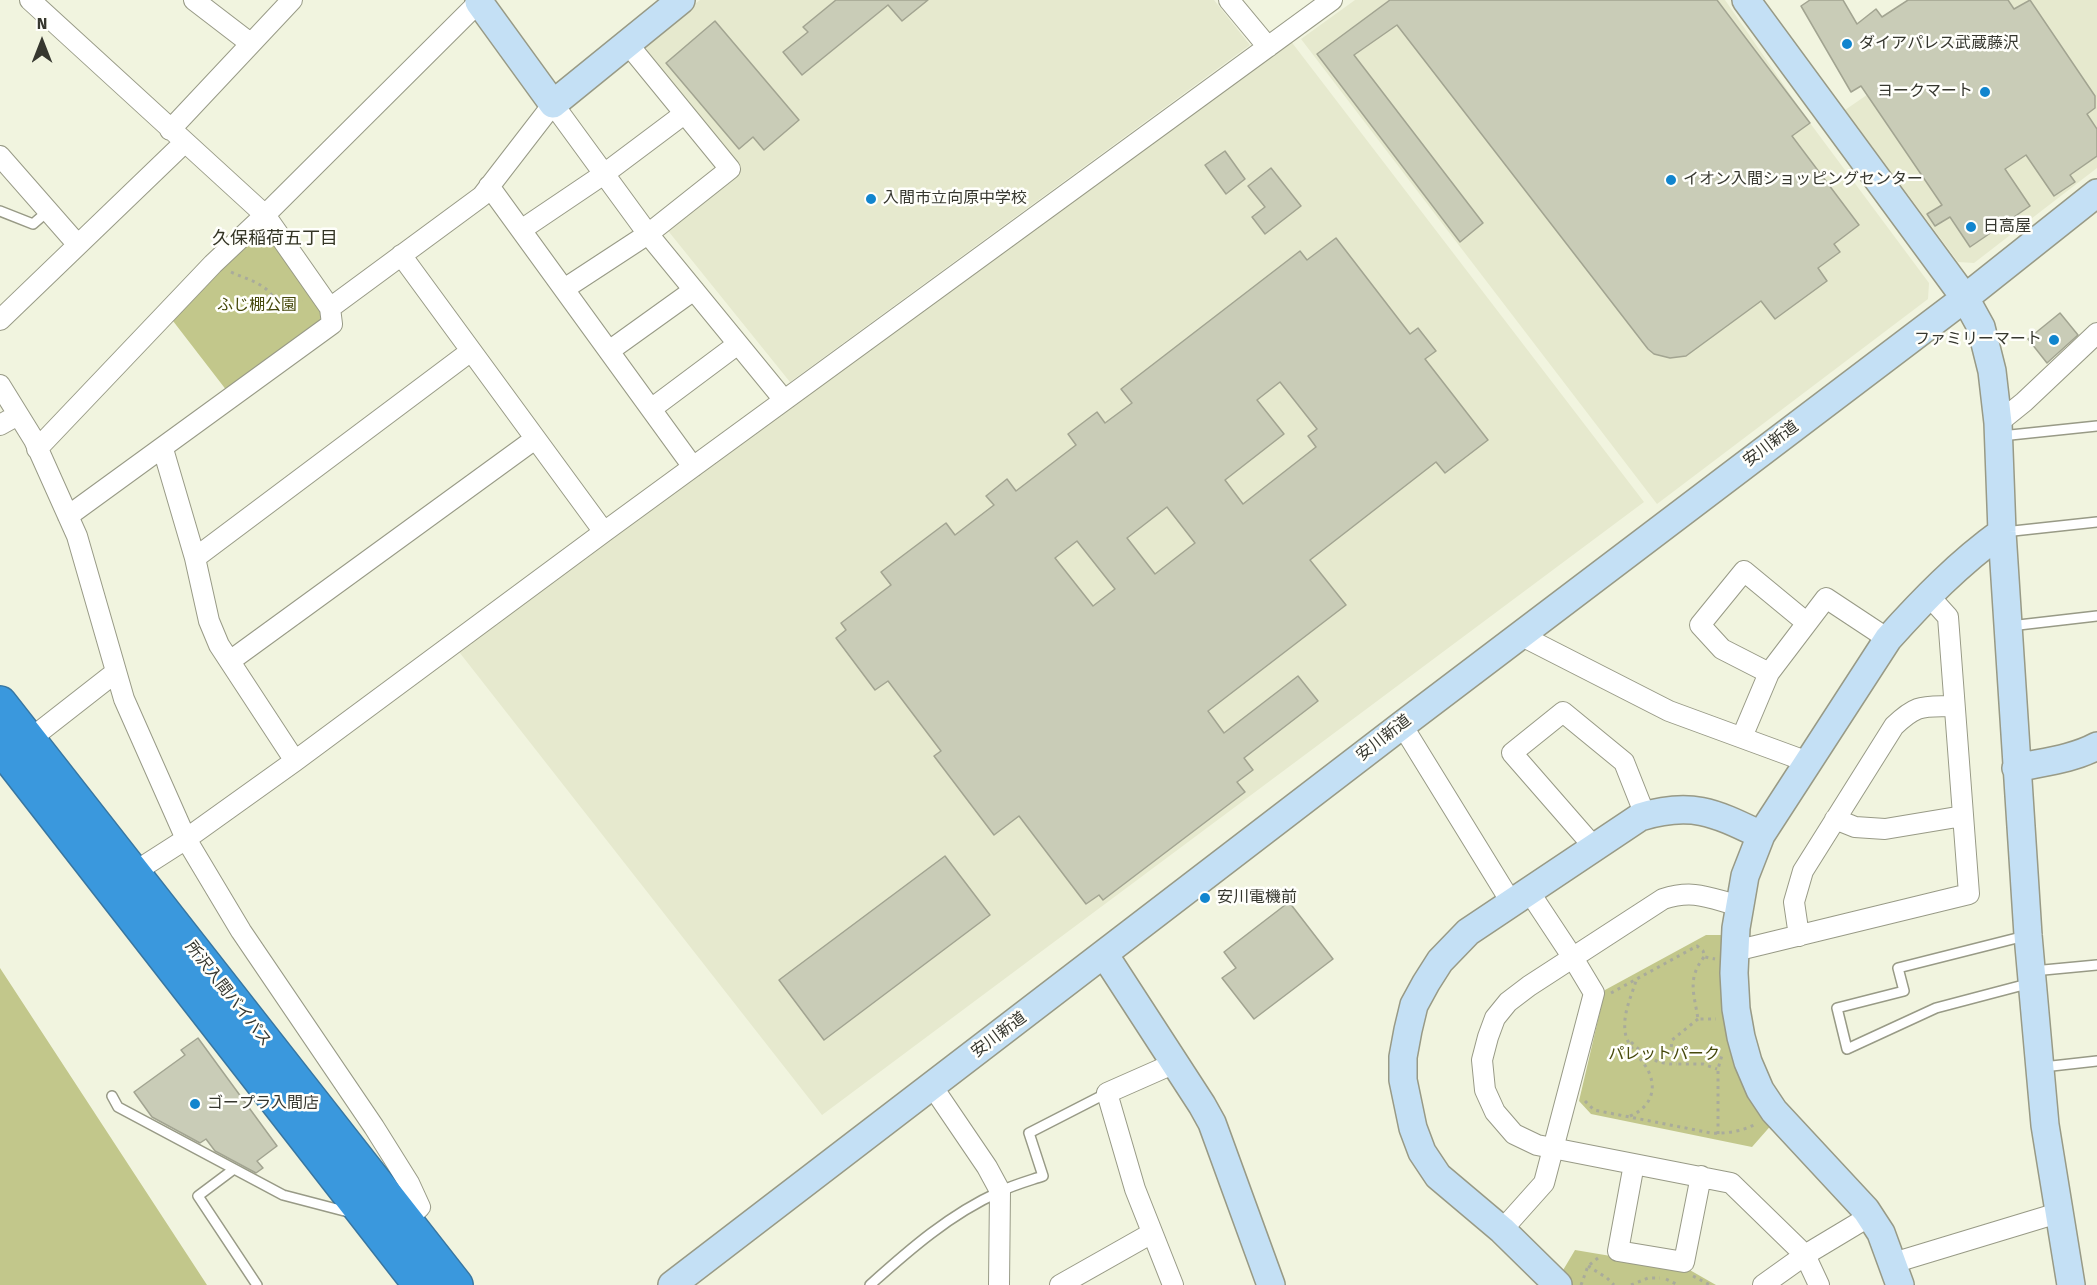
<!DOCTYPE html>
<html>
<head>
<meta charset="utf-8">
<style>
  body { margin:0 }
  #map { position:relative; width:2097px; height:1285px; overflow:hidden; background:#f1f4df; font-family:"Fira Sans",sans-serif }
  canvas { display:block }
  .north { position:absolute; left:12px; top:12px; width:60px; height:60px; -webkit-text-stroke:4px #fffffb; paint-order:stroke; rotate:0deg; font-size:16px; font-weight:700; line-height:24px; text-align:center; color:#36372f }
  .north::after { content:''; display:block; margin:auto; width:21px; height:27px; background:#36372f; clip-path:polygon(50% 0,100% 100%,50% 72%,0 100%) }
</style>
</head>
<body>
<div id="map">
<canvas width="2097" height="1285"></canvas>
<div class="north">N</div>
</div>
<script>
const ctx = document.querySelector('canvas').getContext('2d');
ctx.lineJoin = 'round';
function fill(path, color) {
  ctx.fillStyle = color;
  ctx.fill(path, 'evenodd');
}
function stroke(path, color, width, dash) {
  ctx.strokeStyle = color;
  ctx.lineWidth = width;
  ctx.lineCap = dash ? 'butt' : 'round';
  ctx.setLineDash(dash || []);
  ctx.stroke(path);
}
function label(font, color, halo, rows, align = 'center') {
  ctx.font = font + ' "Fira Sans","Noto Sans JP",sans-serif';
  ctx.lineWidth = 5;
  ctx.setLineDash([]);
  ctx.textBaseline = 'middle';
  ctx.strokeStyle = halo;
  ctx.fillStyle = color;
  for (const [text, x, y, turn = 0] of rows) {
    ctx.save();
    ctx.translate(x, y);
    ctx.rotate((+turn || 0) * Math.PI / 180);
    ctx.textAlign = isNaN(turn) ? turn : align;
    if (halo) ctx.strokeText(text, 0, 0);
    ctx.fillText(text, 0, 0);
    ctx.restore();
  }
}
fill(new Path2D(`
  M700 0H1214L1250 45 790 382 665 227 736 170 638 49Z
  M1355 0H1725L1810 123 1929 283 1928 299 1657 504 1301 39Z
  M2005 0H2097V168L1974 263 1958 262 1845 110Z
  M1290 40 1644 502 822 1115 456 648Z`), '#e6e9ce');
fill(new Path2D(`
  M267 233 323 310 324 319 227 391 173 321 256 234Z
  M1706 935H1726L1774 1122 1752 1147 1591 1114 1579 1101 1605 990Z
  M0 968 207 1285H0Z
  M1575 1250 1688 1269 1716 1285H1567L1559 1277Z`), '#c2c78b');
const building = new Path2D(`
  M836 0H928L902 21 888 5 802 75 783 52 808 32 803 27Z
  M1390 0H1717L1810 123 1792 136 1859 225 1834 244 1840 252 1818 268 1827 281 1775 319 1761 301 1686 356 1670 358 1654 354 1648 349 1397 25 1354 55 1483 223 1460 242 1317 54Z
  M1810 0H1843L1857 24 1876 9 1882 17 1908 0H2008L2014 9 2030 0 2095 96V108L2087 114 2097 129V156L2070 175 2075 182 2054 196 2026 155 2005 169 2030 206 1970 247 1950 217 1935 226 1927 214 1942 205 1861 86 1851 92 1801 6Z
  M715 21 799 120 764 150 753 137 739 149 666 63Z
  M1225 151 1245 179 1226 194 1205 165Z
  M1271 168 1301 206 1265 234 1252 217 1265 207 1248 186Z
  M1336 238 1410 334 1418 328 1436 351 1425 359 1488 440 1445 473 1436 462 1310 560 1346 605 1208 711 1224 733 1298 676 1318 701 1244 758 1253 770 1237 782 1245 792 1103 900 1099 895 1086 904 1019 816 994 835 934 756 941 751 888 681 875 690 836 638 846 630 841 623 891 585 881 572 946 523 955 535 994 505 986 496 1007 479 1016 491 1076 445 1068 434 1097 412 1105 423 1132 403 1121 389 1300 251 1307 260ZM1280 382 1317 429 1308 436 1316 447 1243 504 1225 480 1284 434 1257 400ZM1167 507 1195 543 1155 574 1127 538ZM1077 541 1115 589 1093 606 1055 558Z
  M2060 313 2078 335 2047 363 2028 339Z
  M945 856 990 915 824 1040 779 980Z
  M1289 902 1333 959 1254 1019 1222 978 1236 968 1224 952Z
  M198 1038 277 1146 257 1161 263 1168 256 1173 215 1151 206 1139 200 1143 152 1117 134 1092 185 1055 181 1050Z`);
fill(building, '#c9ccb7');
stroke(building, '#a2a491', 1.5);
const lane = new Path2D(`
  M0 211 33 224 48 211
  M2001 436 2097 426
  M2004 532 2097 522
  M2010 626 2097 616
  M2025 936 1898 968 1904 991 1837 1008 1847 1049 1936 1008 2031 983
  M2033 971 2097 965
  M2043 1067 2097 1061
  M112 1096 118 1107 283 1195 352 1213
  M234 1169 198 1196 257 1285
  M870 1285C909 1250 950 1214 999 1192 1013 1185 1028 1181 1043 1176L1029 1133 1107 1093`);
const street = new Path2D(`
  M30 0 265 215 481 0
  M194 0 250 43
  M1229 0 1268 47
  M170 130 292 0
  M0 156 78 245
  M489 186 693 467
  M521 230 604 174 684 114
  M401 255 604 532
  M564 289 648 234 730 169 627 43
  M330 308 482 196 553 104 648 234 784 400
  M0 320 184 143
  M609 351 694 290
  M0 385 34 440 77 536 124 699 186 839 241 931 374 1127 409 1183 420 1207 406 1221
  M651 409 738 344
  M1998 423 2024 402 2097 333
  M0 425 18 415
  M37 449 213 264 265 215 330 308 332 324 68 516
  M163 449 195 558 209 621 219 645 295 761
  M195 558 471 351
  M1520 635 1669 711 1808 762
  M230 661 535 439
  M1769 673 1722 649 1700 625 1744 571 1807 623
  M1402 725 1511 902
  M1742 737 1769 673 1826 598 1888 639
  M29 740 116 672
  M1835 819 1855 827 1885 829 1963 816
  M1594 847 1512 753 1563 712 1624 762 1645 815
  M126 881 147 864 186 839 295 761 604 532 1332 0
  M1740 906C1709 898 1694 889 1663 899L1529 986 1508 1002 1495 1018 1488 1037 1482 1060 1485 1090 1495 1112 1514 1134 1537 1145 1731 1183 1805 1255 1819 1285
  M1799 936 1794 902 1803 871 1894 726C1918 703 1923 707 1954 706
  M1735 951 1969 894 1948 617 1929 596
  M932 1086 987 1167 1000 1191 999 1285
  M1634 1164 1618 1251 1684 1262 1701 1176
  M1502 1230 1544 1183 1594 993 1573 958 1528 890
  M1893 1263 2058 1213
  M1060 1285 1152 1233
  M1173 1285 1135 1189 1107 1093 1175 1063
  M1763 1285 1805 1255 1870 1216`);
const secondary = new Path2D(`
  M1746 0 1965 298 1981 327 1992 371 1998 423 2002 532 2028 935 2045 1125 2071 1285
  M479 2 553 104 681 0
  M2016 768C2043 762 2073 759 2097 746
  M1104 954 1202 1105 1212 1123 1271 1285
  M672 1285 1402 725 1965 298 2097 193
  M1558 1285 1502 1230 1438 1176 1422 1152 1413 1128 1403 1080V1057L1408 1030 1414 1005 1426 983 1440 961 1468 932 1640 817C1692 801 1715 813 1761 835
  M1900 1285 1881 1233 1866 1210 1774 1111 1760 1090 1748 1062 1741 1037 1736 1009 1734 973 1736 928 1745 876 1761 835 1888 639C1923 600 1959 563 2002 532`);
const highway = new Path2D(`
  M0 703 456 1285
  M0 746 420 1285`);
stroke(lane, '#989a86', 12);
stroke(street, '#989a86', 22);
stroke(secondary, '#989a86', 30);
stroke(highway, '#3976a0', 36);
stroke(new Path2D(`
  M231 272C248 280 267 283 276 302L303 301
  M1704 957C1687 979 1694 993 1698 1019H1716
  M1611 993 1697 946 1703 951 1705 957 1715 959
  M1698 1019 1672 1040 1671 1049 1677 1064H1703L1717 1069
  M1631 1042C1646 1056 1656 1065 1677 1064
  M1585 1101 1594 1110 1711 1133C1727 1134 1742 1131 1756 1124
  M1630 1116C1647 1109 1657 1094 1650 1075 1645 1060 1627 1049 1625 1031 1623 1013 1631 997 1636 981
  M1718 1134V1069L1722 1055
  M1588 1266 1607 1278 1614 1285
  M1693 1276 1710 1285
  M1666 1279 1678 1285
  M1581 1285 1588 1266 1598 1258H1602
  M1631 1285 1648 1278H1660`), '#a9ab9b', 3, [3, 4.5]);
stroke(lane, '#fff', 9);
stroke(street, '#fff', 20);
stroke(secondary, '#c4e0f5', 27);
stroke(highway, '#3a98dd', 33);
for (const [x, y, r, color] of [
  [1847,44,6,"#1185ce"],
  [1985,92,6,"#1185ce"],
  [1671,180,6,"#1185ce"],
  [871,199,6,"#1185ce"],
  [1971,227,6,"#1185ce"],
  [2054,340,6,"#1185ce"],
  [1205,898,6,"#1185ce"],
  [195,1104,6,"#1185ce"]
]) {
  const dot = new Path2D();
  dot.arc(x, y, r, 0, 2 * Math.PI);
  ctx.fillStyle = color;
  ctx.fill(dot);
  stroke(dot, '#fffffb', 2);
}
label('16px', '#36372f', '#fffffb', [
  ["ダイアパレス武蔵藤沢",1859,44],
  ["ヨークマート",1973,92,"right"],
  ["イオン入間ショッピングセンター",1683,180],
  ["入間市立向原中学校",883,199],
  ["日高屋",1983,227],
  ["ファミリーマート",2042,340,"right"],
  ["安川電機前",1217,898],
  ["ゴープラ入間店",207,1104]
], 'left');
label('16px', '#46490c', '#fffffb', [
  ["ふじ棚公園",257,306],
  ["パレットパーク",1664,1055]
]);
label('16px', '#36372f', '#fffffb', [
  ["安川新道",1771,444,-37],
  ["安川新道",1384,738,-38],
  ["所沢入間バイパス",228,994,52],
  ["安川新道",999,1035,-37]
]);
label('18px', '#333424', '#fffffb', [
  ["久保稲荷五丁目",275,239]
]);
</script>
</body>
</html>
